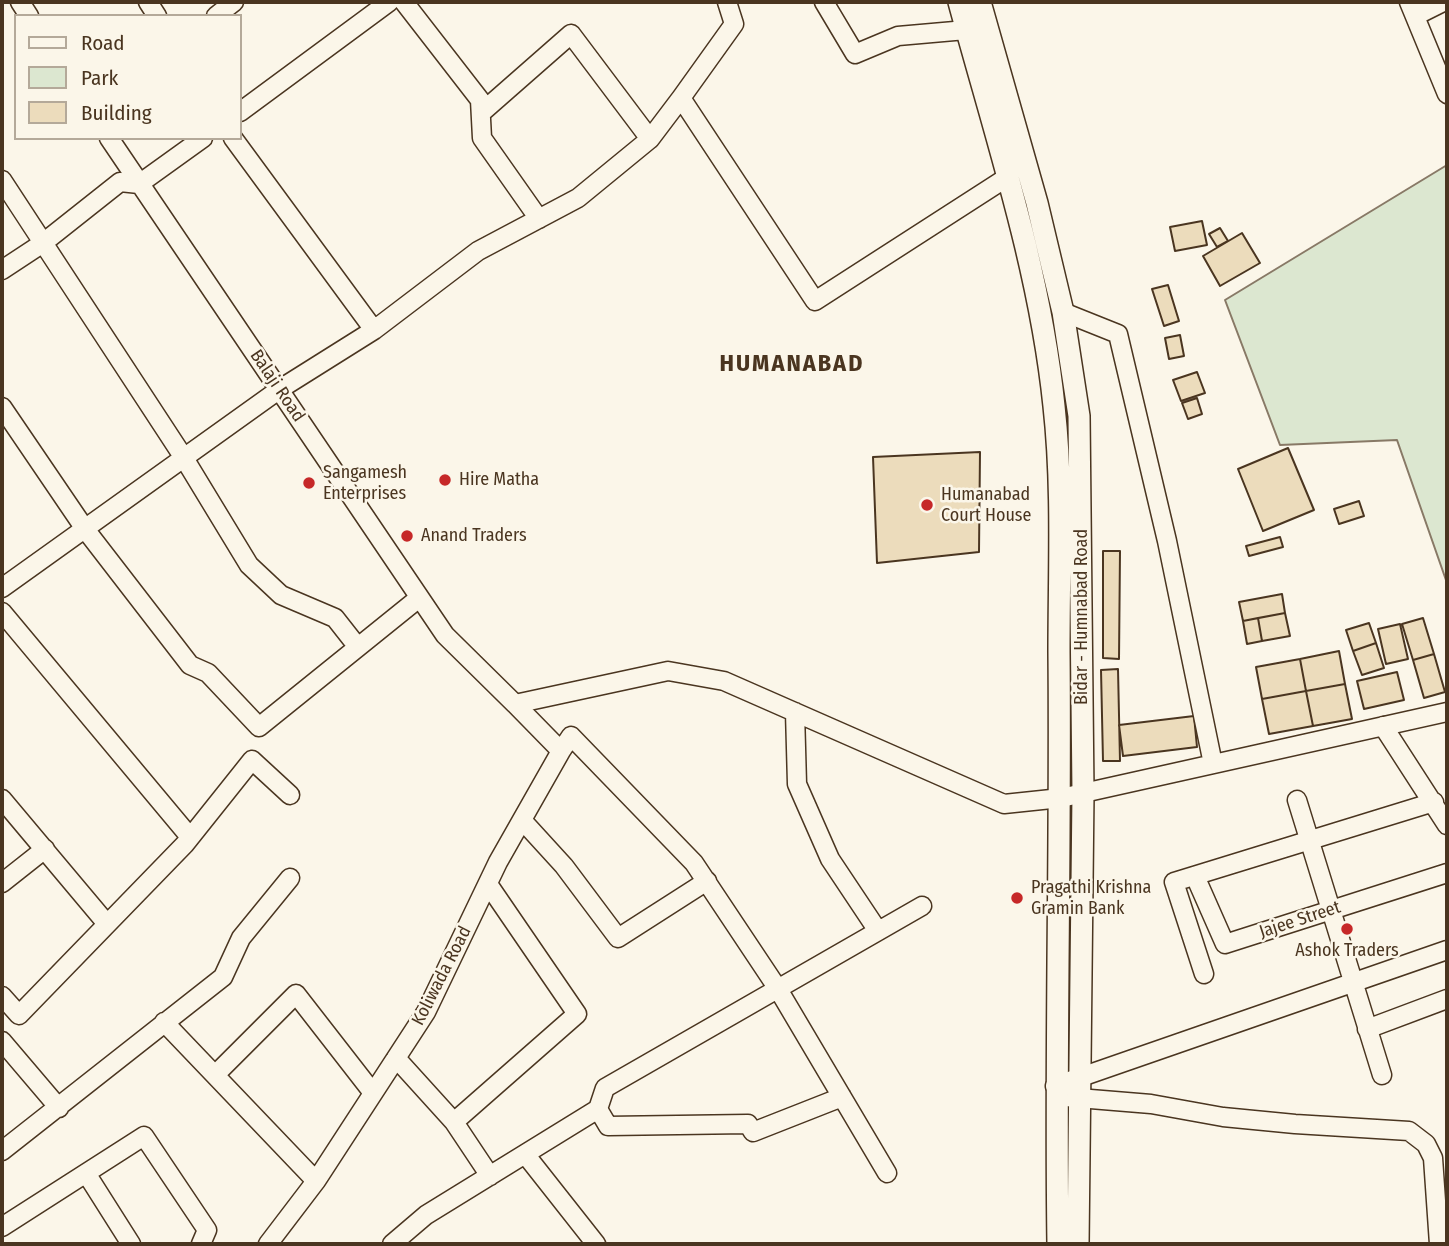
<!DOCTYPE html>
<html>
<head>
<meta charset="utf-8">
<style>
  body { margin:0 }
  #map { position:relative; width:1449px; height:1246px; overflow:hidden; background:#fbf6e9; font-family:"Fira Sans Condensed",sans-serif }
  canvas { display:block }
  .frame { position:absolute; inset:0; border:4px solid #4a3520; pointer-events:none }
  .legend { position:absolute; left:14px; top:14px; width:228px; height:126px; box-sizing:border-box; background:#fbf6e9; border:2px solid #b4a999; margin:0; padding:9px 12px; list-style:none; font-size:21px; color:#4a3520 }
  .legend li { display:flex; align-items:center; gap:14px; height:35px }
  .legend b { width:35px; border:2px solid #b4a999 }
</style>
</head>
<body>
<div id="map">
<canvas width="1449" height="1246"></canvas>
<div class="frame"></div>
<ul class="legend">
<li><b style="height:9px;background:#fbf6e9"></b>Road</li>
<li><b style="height:19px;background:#dce7d0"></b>Park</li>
<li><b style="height:19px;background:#ecdcbc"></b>Building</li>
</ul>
</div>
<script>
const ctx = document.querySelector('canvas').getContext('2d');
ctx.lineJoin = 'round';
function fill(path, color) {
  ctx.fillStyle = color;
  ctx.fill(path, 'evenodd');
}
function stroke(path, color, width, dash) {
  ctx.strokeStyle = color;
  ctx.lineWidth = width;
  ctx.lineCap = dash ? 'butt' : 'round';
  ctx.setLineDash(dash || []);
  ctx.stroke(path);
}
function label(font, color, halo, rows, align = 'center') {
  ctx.font = font + ' "Fira Sans Condensed",sans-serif';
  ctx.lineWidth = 5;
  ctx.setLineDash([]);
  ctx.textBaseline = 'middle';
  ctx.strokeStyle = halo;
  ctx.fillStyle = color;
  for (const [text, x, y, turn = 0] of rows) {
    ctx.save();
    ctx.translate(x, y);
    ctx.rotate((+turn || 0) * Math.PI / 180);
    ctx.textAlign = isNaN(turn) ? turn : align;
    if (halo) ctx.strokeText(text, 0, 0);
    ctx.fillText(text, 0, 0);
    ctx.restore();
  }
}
const green = new Path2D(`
  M1447 165V583L1397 440 1280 445 1225 300Z`);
fill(green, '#dce7d0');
stroke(green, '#887966', 2);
const building = new Path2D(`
  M1202 221 1207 245 1175 251 1170 227Z
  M1220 228 1228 241 1217 247 1209 234Z
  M1242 233 1260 263 1220 286 1203 256Z
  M1168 285 1179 321 1164 326 1152 289Z
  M1180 335 1184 356 1169 359 1165 338Z
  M1197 372 1205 393 1181 401 1173 380Z
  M1197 398 1202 414 1188 419 1182 403Z
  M1288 448 1314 510 1263 531 1238 469Z
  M980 452 979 552 877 563 873 457Z
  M1359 501 1364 516 1339 524 1334 509Z
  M1280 537 1283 547 1249 556 1246 546Z
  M1103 551H1120L1119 659 1103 658Z
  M1282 594 1285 613 1243 621 1239 602Z
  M1285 613 1290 636 1262 641 1258 618Z
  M1258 618 1262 641 1247 644 1243 621Z
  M1423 618 1434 654 1413 660 1402 624Z
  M1369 623 1376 643 1353 651 1346 630Z
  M1400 624 1408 659 1386 664 1378 629Z
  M1376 643 1384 668 1362 675 1353 651Z
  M1339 651 1345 684 1306 691 1300 659Z
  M1434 654 1445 692 1424 698 1413 660Z
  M1300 659 1306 691 1262 699 1256 667Z
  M1118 669 1120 761H1103L1101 670Z
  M1397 672 1404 700 1364 709 1357 681Z
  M1345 684 1352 719 1313 726 1306 691Z
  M1306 691 1313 726 1269 734 1262 699Z
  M1194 716 1197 747 1123 756 1119 725Z`);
fill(building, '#ecdcbc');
stroke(building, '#4a3520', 2);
const minor = new Path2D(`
  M20 2 29 16
  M148 2 157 16
  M404 2 480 100 482 138 539 219
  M727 2 734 24 681 98 815 301 1006 178
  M824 2 855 54 898 36 966 30
  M1409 2 1447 94
  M216 16 234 2
  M1415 16 1443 2
  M240 112 389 2
  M481 113 571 34 650 139
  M109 138 445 635 515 704 668 671 724 681 1004 804 1061 798 1447 712
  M233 138 374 330
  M2 180 184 458 249 565 281 595 335 618 357 646
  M2 270 43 243 120 182 139 184 203 138
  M1063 312 1118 334 1167 541 1213 764
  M2 407 85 529 190 665 208 673 259 727 419 598
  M2 588 280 389 374 330 478 251 578 198 650 139 681 98
  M2 612 190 837
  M795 712 797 784 830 859 878 931
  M1383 726 1447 825
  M561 751 571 736 694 863 778 989 887 1173
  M2 799 107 924
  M1297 800 1382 1075
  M522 820 564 866 618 938 707 881
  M1195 876 1225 944 1447 873
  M2 883 45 849
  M1204 974 1174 882 1434 802
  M2 996 19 1015 185 844 252 760 290 795
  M164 1022 316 1181
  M1367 1029 1447 999
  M2 1041 59 1108
  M396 1058 454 1122 577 1014 488 884
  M215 1075 296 994 373 1093
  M1055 1086 1447 950
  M1066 1097 1151 1104 1223 1117 1295 1124 1409 1131 1426 1144 1433 1158 1439 1244
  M598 1109 608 1126 748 1124 753 1132 842 1097
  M454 1122 490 1176
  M2 1151 223 977 241 938 290 878
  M525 1154 596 1244
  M86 1173 131 1244
  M2 1227 144 1136 207 1230 201 1244
  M268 1244 316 1181 426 1012 498 862 561 751 515 704
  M392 1244 426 1215 598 1109 605 1088 922 906`);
const major = new Path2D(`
  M959 2C995 135 1040 269 1054 406 1063 487 1059 571 1059 652 1061 849 1055 1047 1058 1244
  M980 2 1037 203 1063 312 1079 416 1083 793 1078 1244`);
stroke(minor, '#4a3520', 21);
stroke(major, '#4a3520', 24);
stroke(minor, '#fbf6e9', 18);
stroke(major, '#fbf6e9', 21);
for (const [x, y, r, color] of [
  [445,480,7,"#c62828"],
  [309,483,7,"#c62828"],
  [927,505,7,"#c62828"],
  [407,536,7,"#c62828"],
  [1017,898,7,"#c62828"],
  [1347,929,7,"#c62828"]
]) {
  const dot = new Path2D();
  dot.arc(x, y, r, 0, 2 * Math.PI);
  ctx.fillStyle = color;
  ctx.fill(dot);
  stroke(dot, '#fbf6e9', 2.5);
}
label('18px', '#4a3520', '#fbf6e9', [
  ["Balaji Road",277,386,56],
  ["Bidar - Humnabad Road",1082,617,-90],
  ["Jajee Street",1300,920,-18],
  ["Koliwada Road",442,976,-63]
]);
label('18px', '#4a3520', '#fbf6e9', [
  ["Sangamesh",323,473],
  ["Enterprises",323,494],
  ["Hire Matha",459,480],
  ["Humanabad",941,495],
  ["Court House",941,516],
  ["Anand Traders",421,536],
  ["Pragathi Krishna",1031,888],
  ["Gramin Bank",1031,909],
  ["Ashok Traders",1347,951,"center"]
], 'left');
ctx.letterSpacing = '2px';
label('bold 24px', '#4a3520', '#fbf6e9', [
  ["HUMANABAD",792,364]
]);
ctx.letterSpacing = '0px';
</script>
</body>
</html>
